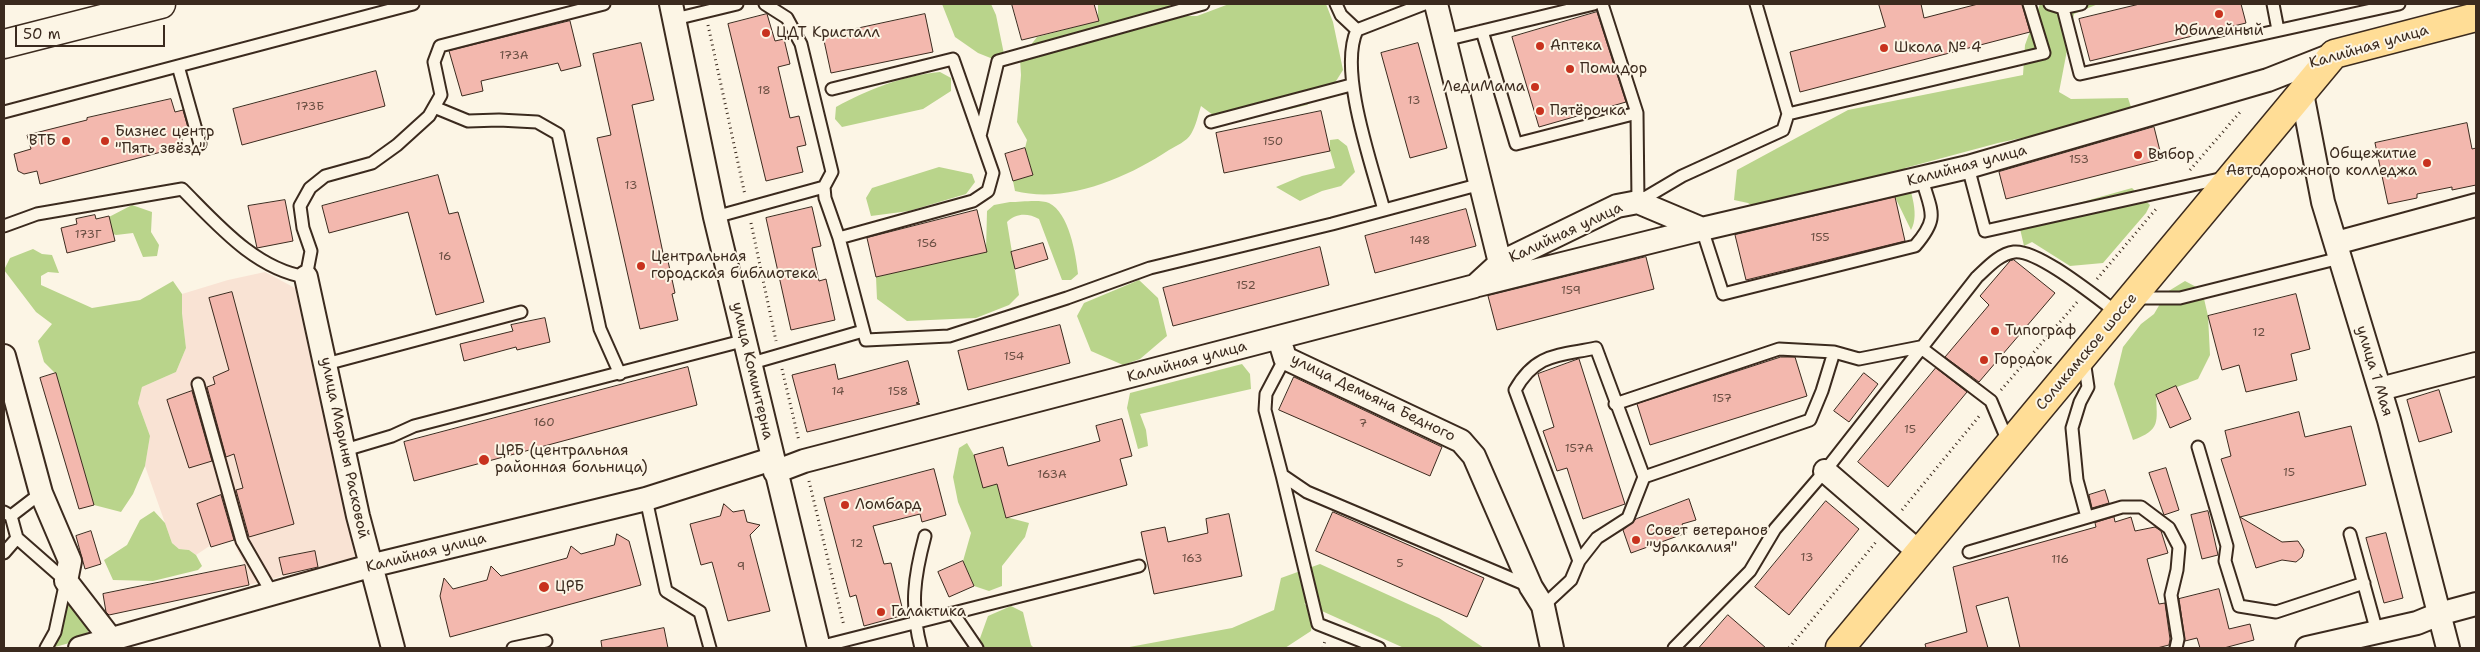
<!DOCTYPE html>
<html>
<head>
<meta charset="utf-8">
<style>
  body { margin:0 }
  #map { position:relative; width:2480px; height:652px; overflow:hidden; background:#fcf5e5; font-family:"Shantell Sans",sans-serif }
  canvas { display:block }
  .frame { position:absolute; inset:0; border:5px solid #3b2a1e; pointer-events:none }
  .scale { position:absolute; left:15px; top:25px; width:150px; height:22px; box-sizing:border-box; border:2px solid #3b2a1e; border-top:0; padding-left:6px; font-size:15px; line-height:18px; white-space:nowrap; color:#3b2a1e; -webkit-text-stroke:4px #fcf5e5; paint-order:stroke }
</style>
</head>
<body>
<div id="map">
<canvas width="2480" height="652"></canvas>
<div class="frame"></div>
<div class="scale">50 m</div>
</div>
<script>
const ctx = document.querySelector('canvas').getContext('2d');
ctx.lineJoin = 'round';
function fill(path, color) {
  ctx.fillStyle = color;
  ctx.fill(path, 'evenodd');
}
function stroke(path, color, width, dash) {
  ctx.strokeStyle = color;
  ctx.lineWidth = width;
  ctx.lineCap = dash ? 'butt' : 'round';
  ctx.setLineDash(dash || []);
  ctx.stroke(path);
}
function label(font, color, halo, rows, align = 'center') {
  ctx.font = font + ' "Shantell Sans",sans-serif';
  ctx.lineWidth = 4;
  ctx.setLineDash([]);
  ctx.textBaseline = 'middle';
  ctx.strokeStyle = halo;
  ctx.fillStyle = color;
  for (const [text, x, y, turn = 0] of rows) {
    ctx.save();
    ctx.translate(x, y);
    ctx.rotate((+turn || 0) * Math.PI / 180);
    ctx.textAlign = isNaN(turn) ? turn : align;
    if (halo) ctx.strokeText(text, 0, 0);
    ctx.fillText(text, 0, 0);
    ctx.restore();
  }
}
fill(new Path2D(`
  M265 272 295 288 355 557 249 585 244 564 232 538 211 545 196 555 189 550 179 549 172 543 145 466 150 436 138 403 142 387 176 372 186 348 182 313V294L228 280Z`), '#f9e3d4');
fill(new Path2D(`
  M942 4H991L996 15 1005 59 998 61 978 53 955 37Z
  M1098 4H1176L1179 16H1197L1229 4H1326L1333 22 1343 70 1331 89 1307 105 1225 124 1201 106C1198 115 1196 126 1191 134 1187 141 1176 146 1169 150 1127 178 1066 204 1015 191L1013 181 1033 175 1025 148 1027 140 1017 122 1021 75 1020 59 1037 37 1098 21Z
  M2040 4H2098L2074 14 2059 92 2071 99 2128 98 2131 107 2120 117 1998 143 1905 168C1908 186 1921 213 1911 230L1894 195 1771 218 1748 203 1734 200 1737 170 1848 110 2023 75 2025 45Z
  M940 72 951 78V91L923 109 842 127 835 119 836 107C867 90 904 75 940 72Z
  M1338 139 1347 146 1355 172 1341 186 1322 191 1300 201 1276 187 1302 176 1335 168 1330 151V140Z
  M939 167 972 174 975 182 966 194 909 211 871 216 866 198 872 188Z
  M2132 188 2150 205 2146 213 2103 263 2070 266 2032 242 2024 246 2018 220Z
  M1010 202C1021 202 1040 199 1049 203 1069 213 1076 254 1078 274L1071 280H1062L1039 219C1028 213 1016 213 1007 222L1019 295 1009 305 976 318 907 321 877 299 876 277 986 252 987 211 994 205Z
  M132 205 152 212 151 232 159 245 157 256 143 257 133 233 116 235 104 231 107 218Z
  M33 249 42 254 52 255 59 273 48 272 41 276V285L92 308 140 300 173 281 182 294V313L186 348 176 372 142 387 138 403 150 436 145 466 133 494 121 512 94 505 56 374 44 362 38 341 52 324 36 312 4 270 10 258Z
  M1139 280 1158 298 1167 336 1140 359 1123 365 1091 351 1077 316 1084 303Z
  M2185 281 2202 290 2208 316 2210 355 2198 379 2156 395C2157 422 2161 430 2133 440L2114 384 2123 347 2141 324 2154 314 2167 292Z
  M1242 364 1250 374 1251 389 1140 414 1146 430 1148 446 1138 449 1127 408 1130 393Z
  M967 443 974 455 997 484 1006 517 1029 523 1025 537 1002 566V586L989 591 974 586 963 561 971 533 958 502 953 477 959 448Z
  M154 511 165 523 172 543 179 549 189 550 196 555 202 566 198 570 153 581 113 580 104 560 127 545 140 520Z
  M1320 564 1439 618 1484 648H1404L1304 603 1313 614 1311 631 1285 648H1124L1232 628 1274 610 1281 578Z
  M68 603 89 626 87 636 77 641 51 648Z
  M1011 606 1023 612 1031 645 1034 648H982L979 641 988 616Z`), '#b9d48b');
const building = new Path2D(`
  M1012 4H1094L1099 21 1022 40Z
  M1879 4H1921L1924 18 1978 4H2022L2030 32 1800 92 1790 52 1885 27Z
  M2140 4H2241L2246 23 2090 61 2079 19Z
  M1597 12 1626 102 1539 127 1512 37Z
  M767 14 775 41 784 39 790 64 778 67 790 118 799 116 806 145 797 147 803 172 766 181 728 24Z
  M925 14 933 52 831 73 823 36Z
  M570 21 581 66 561 71 558 63 481 81 483 91 462 96 449 51Z
  M641 43 654 100 632 105 663 253 666 252 675 293 672 294 678 320 640 329 597 138 611 135 593 54Z
  M1418 43 1447 148 1410 158 1381 53Z
  M376 71 385 106 242 145 233 109Z
  M171 99 175 112 183 110 189 131 180 133 184 146 40 184 37 171 24 174 18 171 14 154 31 149 27 135 87 120V118Z
  M1321 111 1330 151 1224 173 1216 133Z
  M2467 123 2472 149 2476 148V185L2452 190V187L2417 194V198L2388 204 2375 143Z
  M2154 127 2162 159 2006 199 1999 172Z
  M1025 148 1033 175 1013 181 1005 154Z
  M438 175 449 214 458 212 484 302 436 315 408 212 329 233 322 206Z
  M1895 197 1905 241 1746 280 1735 235Z
  M285 200 293 241 257 248 248 206Z
  M812 207 821 246 812 248 819 281 826 279 835 320 791 330 766 218Z
  M1466 209 1476 246 1375 273 1365 236Z
  M977 210 987 252 876 277 867 238Z
  M95 215 96 219 109 216 115 241 67 253 61 228 77 224 76 219Z
  M1043 243 1048 259 1015 269 1011 252Z
  M1320 247 1329 285 1173 326 1163 288Z
  M1646 257 1654 289 1497 330 1488 296Z
  M2014 260 2055 293 1979 382 1945 357 1989 305 1980 296 2010 261Z
  M232 292 294 524 249 537 236 490 243 488 234 454 226 457 207 387 215 384 213 377 229 370 209 298Z
  M2296 294 2310 349 2291 354 2297 380 2246 392 2239 365 2222 370 2208 316Z
  M545 318 550 342 517 350 516 347 464 361 460 344 513 331 511 325Z
  M1060 325 1070 363 968 390 958 351Z
  M1781 357H1795L1807 396 1650 445 1637 404Z
  M1579 359 1625 504 1583 519 1567 468 1557 471 1543 431 1554 427 1538 374Z
  M908 361 919 402 916 403 920 404 807 432 792 375 835 364 838 379Z
  M688 367 697 405 414 481 404 442Z
  M1936 368 1967 392 1888 487 1858 462Z
  M56 373 94 505 79 509 40 378Z
  M1864 373 1878 384 1849 422 1834 411Z
  M1294 377 1442 447 1430 476 1279 410Z
  M2176 386 2191 419 2170 428 2156 395Z
  M2439 390 2452 432 2419 442 2407 400Z
  M192 391 212 461 189 468 167 400Z
  M2299 412 2305 437 2351 426 2366 485 2240 517 2282 542 2298 541 2304 550 2302 557 2296 562 2282 560 2256 568 2221 459 2231 456 2225 431Z
  M1122 419 1132 456 1120 459 1127 485 1006 518 997 484 983 488 974 455 1003 447 1008 466 1100 441 1096 426Z
  M2166 468 2179 510 2164 515 2149 473Z
  M934 469 946 515 922 522 920 514 873 526 884 564 891 563 904 615 864 626 856 595 850 597 824 498Z
  M2105 490 2109 503 2092 508 2089 495Z
  M221 495 234 540 211 547 197 504Z
  M1689 499 1696 520 1682 524 1686 533 1631 553 1623 530 1636 519Z
  M1826 501 1859 529 1789 615 1755 587Z
  M724 504 733 512 744 510 747 522 760 525 750 535 770 611 728 621 712 562 701 565 690 524 720 516Z
  M2208 511 2218 555 2202 559 2191 515Z
  M1333 512 1484 578 1467 617 1316 551Z
  M1229 514 1242 576 1154 594 1141 532 1165 527 1168 542 1208 533 1206 519Z
  M2114 517 2115 522 2131 517 2135 531 2155 527 2161 531 2168 553 2147 559 2159 604 2165 603 2170 639 2169 645 2157 648H2020L2008 597 1976 606 1988 648H1926L1925 644 1967 632 1953 567 2096 527 2095 523Z
  M91 531 101 564 85 569 76 536Z
  M2386 533 2403 598 2384 603 2366 538Z
  M617 534 629 541 641 585 450 637 440 596 444 578 453 589 487 580 491 566 501 576 567 558 571 546 581 554 614 545Z
  M315 551 318 567 283 575 279 558Z
  M963 561 974 586 949 597 938 572Z
  M245 565 249 585 109 615 106 612 103 594Z
  M2219 589 2229 629 2250 624 2254 640 2224 648H2200L2197 638 2185 641 2179 599Z
  M1728 615 1766 648H1699Z
  M664 628 668 648H602L601 641Z`);
fill(building, '#f3b8ae');
stroke(building, '#3b2a1e', 1);
const service = new Path2D(`
  M765 4 787 18 801 44 832 172 824 187 825 198 839 238 866 340 949 336 1067 298 1150 268 1332 224 1481 184
  M1336 4 1341 15 1357 30
  M1602 4 1637 113 1638 202 1682 176 1783 130 1788 114 1756 4
  M2050 4 2063 8
  M2081 4 2063 8 2080 74 2399 4
  M2273 4 2278 30
  M675 19 737 4
  M1482 31 1516 144 1637 113
  M1445 40 1594 4
  M178 66 200 144
  M832 89 953 59 993 173 988 191 973 201 839 238
  M434 107 468 121 499 120 537 122 558 134 600 329 620 374
  M4 112 413 4
  M1788 114 2044 53 2029 4
  M1211 122 1351 85
  M980 136 998 61 1203 4
  M1968 167 1985 231 2224 178
  M1384 210C1372 165 1338 71 1357 30L1424 4
  M715 217 824 187
  M4 226 37 214 182 189C217 224 255 269 306 277L311 251 303 228 300 206 310 188 325 176 372 163 397 145 429 116 441 95 434 62 440 46 604 4
  M1702 229 1723 294 1915 246C1940 217 1931 212 1922 179
  M2134 298H2180L2340 258
  M1285 358 1266 394 1265 410 1282 475 1307 492 1529 586
  M2084 360 2088 387 2080 402 2072 428 2077 480 2087 517
  M752 363 863 331
  M326 364 521 312
  M198 384 242 541 272 593
  M1615 404 1779 349 1834 352 1859 359 1920 347 1991 401 2009 444
  M2198 447 2227 546 2225 561 2239 606 2276 612 2364 583
  M345 450 392 436 414 426 746 340
  M1282 475 1318 624 1379 648
  M1644 477 1810 420 1822 391 1834 352
  M646 499 666 591 700 612 710 648
  M4 512 11 516 17 538 66 581 55 632 46 648
  M11 516 41 493
  M2350 534 2377 632
  M1969 552 2122 507H2141L2169 528 2179 547 2177 570 2171 595 2178 639 2176 648
  M4 553 17 538
  M1543 606 1571 580 1579 561 1515 390C1536 353 1558 356 1596 348L1644 477 1628 518 1597 538 1579 561
  M953 613 977 648
  M819 647 1139 566
  M513 648 546 641
  M921 648C910 606 914 577 925 536
  M1674 648 1750 571 1775 529 1825 471 1977 277C1987 268 1999 254 2014 252 2038 249 2098 299 2119 314`);
const minor = new Path2D(`
  M671 4 715 217 819 648
  M1436 4 1500 263
  M2302 93 2323 202 2389 420 2448 648
  M2336 243 2476 205
  M306 277 358 516 393 648
  M1478 285 1702 229
  M1279 338 1285 358 1461 441 1474 456 1531 587 1543 606 1552 648
  M4 356 41 493 70 561 66 581 110 638
  M2380 389 2476 364
  M1825 471 1920 553
  M775 472 804 461 1475 286 1500 263 1617 206 1638 202 1702 229 1968 167 2268 80 2334 54
  M80 648 370 566 646 499 772 459
  M2307 648 2417 623 2439 614 2476 604`);
const secondary = new Path2D(`
  M4 44 161 4`);
const trunk = new Path2D(`
  M1840 648 2334 54 2476 17`);
stroke(service, '#3b2a1e', 15);
stroke(minor, '#3b2a1e', 26);
stroke(secondary, '#3b2a1e', 31);
stroke(trunk, '#3b2a1e', 31);
stroke(new Path2D(`
  M708 25 745 195
  M2190 170 2241 111
  M751 223 776 341
  M2097 279 2156 209
  M782 369 799 441
  M2001 390 2079 300
  M809 481 844 626
  M1902 510 1981 414
  M1323 648 1325 641
  M1789 648 1876 542`), '#3b2a1e', 3, [1, 4]);
stroke(service, '#fcf5e5', 11);
stroke(minor, '#fcf5e5', 22);
stroke(secondary, '#fcf5e5', 28);
stroke(trunk, '#ffdd96', 28);
for (const [x, y, r, color] of [
  [2219,14,5,"#c8321e"],
  [766,33,5,"#c8321e"],
  [1540,46,5,"#c8321e"],
  [1884,48,5,"#c8321e"],
  [1570,69,5,"#c8321e"],
  [1535,87,5,"#c8321e"],
  [1540,111,5,"#c8321e"],
  [66,141,5,"#c8321e"],
  [105,141,5,"#c8321e"],
  [2138,155,5,"#c8321e"],
  [2427,163,5,"#c8321e"],
  [641,266,5,"#c8321e"],
  [1995,331,5,"#c8321e"],
  [1984,360,5,"#c8321e"],
  [484,460,6,"#c8321e"],
  [845,505,5,"#c8321e"],
  [1636,540,5,"#c8321e"],
  [544,587,6,"#c8321e"],
  [881,612,5,"#c8321e"]
]) {
  const dot = new Path2D();
  dot.arc(x, y, r, 0, 2 * Math.PI);
  ctx.fillStyle = color;
  ctx.fill(dot);
  stroke(dot, '#fcf5e5', 2);
}
label('12px', '#694e42', null, [
  ["173А",514,56],
  ["18",764,91],
  ["13",1414,101],
  ["173Б",310,107],
  ["150",1273,142],
  ["153",2079,160],
  ["13",631,186],
  ["173Г",88,235],
  ["155",1820,238],
  ["148",1420,241],
  ["156",927,244],
  ["16",445,257],
  ["152",1246,286],
  ["159",1571,291],
  ["12",2259,333],
  ["154",1014,357],
  ["14",838,392],
  ["158",898,392],
  ["157",1722,399],
  ["160",544,423],
  ["7",1363,424],
  ["15",1910,430],
  ["157А",1579,449],
  ["15",2289,473],
  ["163А",1052,475],
  ["12",857,544],
  ["13",1807,558],
  ["163",1192,559],
  ["116",2060,560],
  ["5",1400,564],
  ["9",741,567]
]);
label('15px', '#3b2a1e', '#fcf5e5', [
  ["Юбилейный",2219,31,"center"],
  ["ЦДТ Кристалл",776,33],
  ["Аптека",1550,46],
  ["Школа № 4",1894,48],
  ["Помидор",1580,69],
  ["ЛедиМама",1525,87,"right"],
  ["Пятёрочка",1550,111],
  ["Бизнес центр",115,132],
  ["\"Пять звёзд\"",115,149],
  ["ВТБ",56,141,"right"],
  ["Общежитие",2417,154,"right"],
  ["Автодорожного колледжа",2417,171,"right"],
  ["Выбор",2148,155],
  ["Центральная",651,257],
  ["городская библиотека",651,274],
  ["Типограф",2005,331],
  ["Городок",1994,360],
  ["ЦРБ (центральная",495,451],
  ["районная больница)",495,468],
  ["Ломбард",855,505],
  ["Совет ветеранов",1646,531],
  ["\"Уралкалия\"",1646,548],
  ["ЦРБ",555,587],
  ["Галактика",891,612]
], 'left');
label('15px', '#3b2a1e', '#fcf5e5', [
  ["Калийная улица",2369,47,-16],
  ["Калийная улица",1967,166,-15],
  ["Калийная улица",1566,233,-25],
  ["Соликамское шоссе",2087,352,-50],
  ["Калийная улица",1187,362,-15],
  ["улица Коминтерна",752,371,77],
  ["улица 1 Мая",2374,371,73],
  ["улица Демьяна Бедного",1373,398,26],
  ["улица Марины Расковой",344,448,78],
  ["Калийная улица",426,553,-14]
]);
</script>
</body>
</html>
